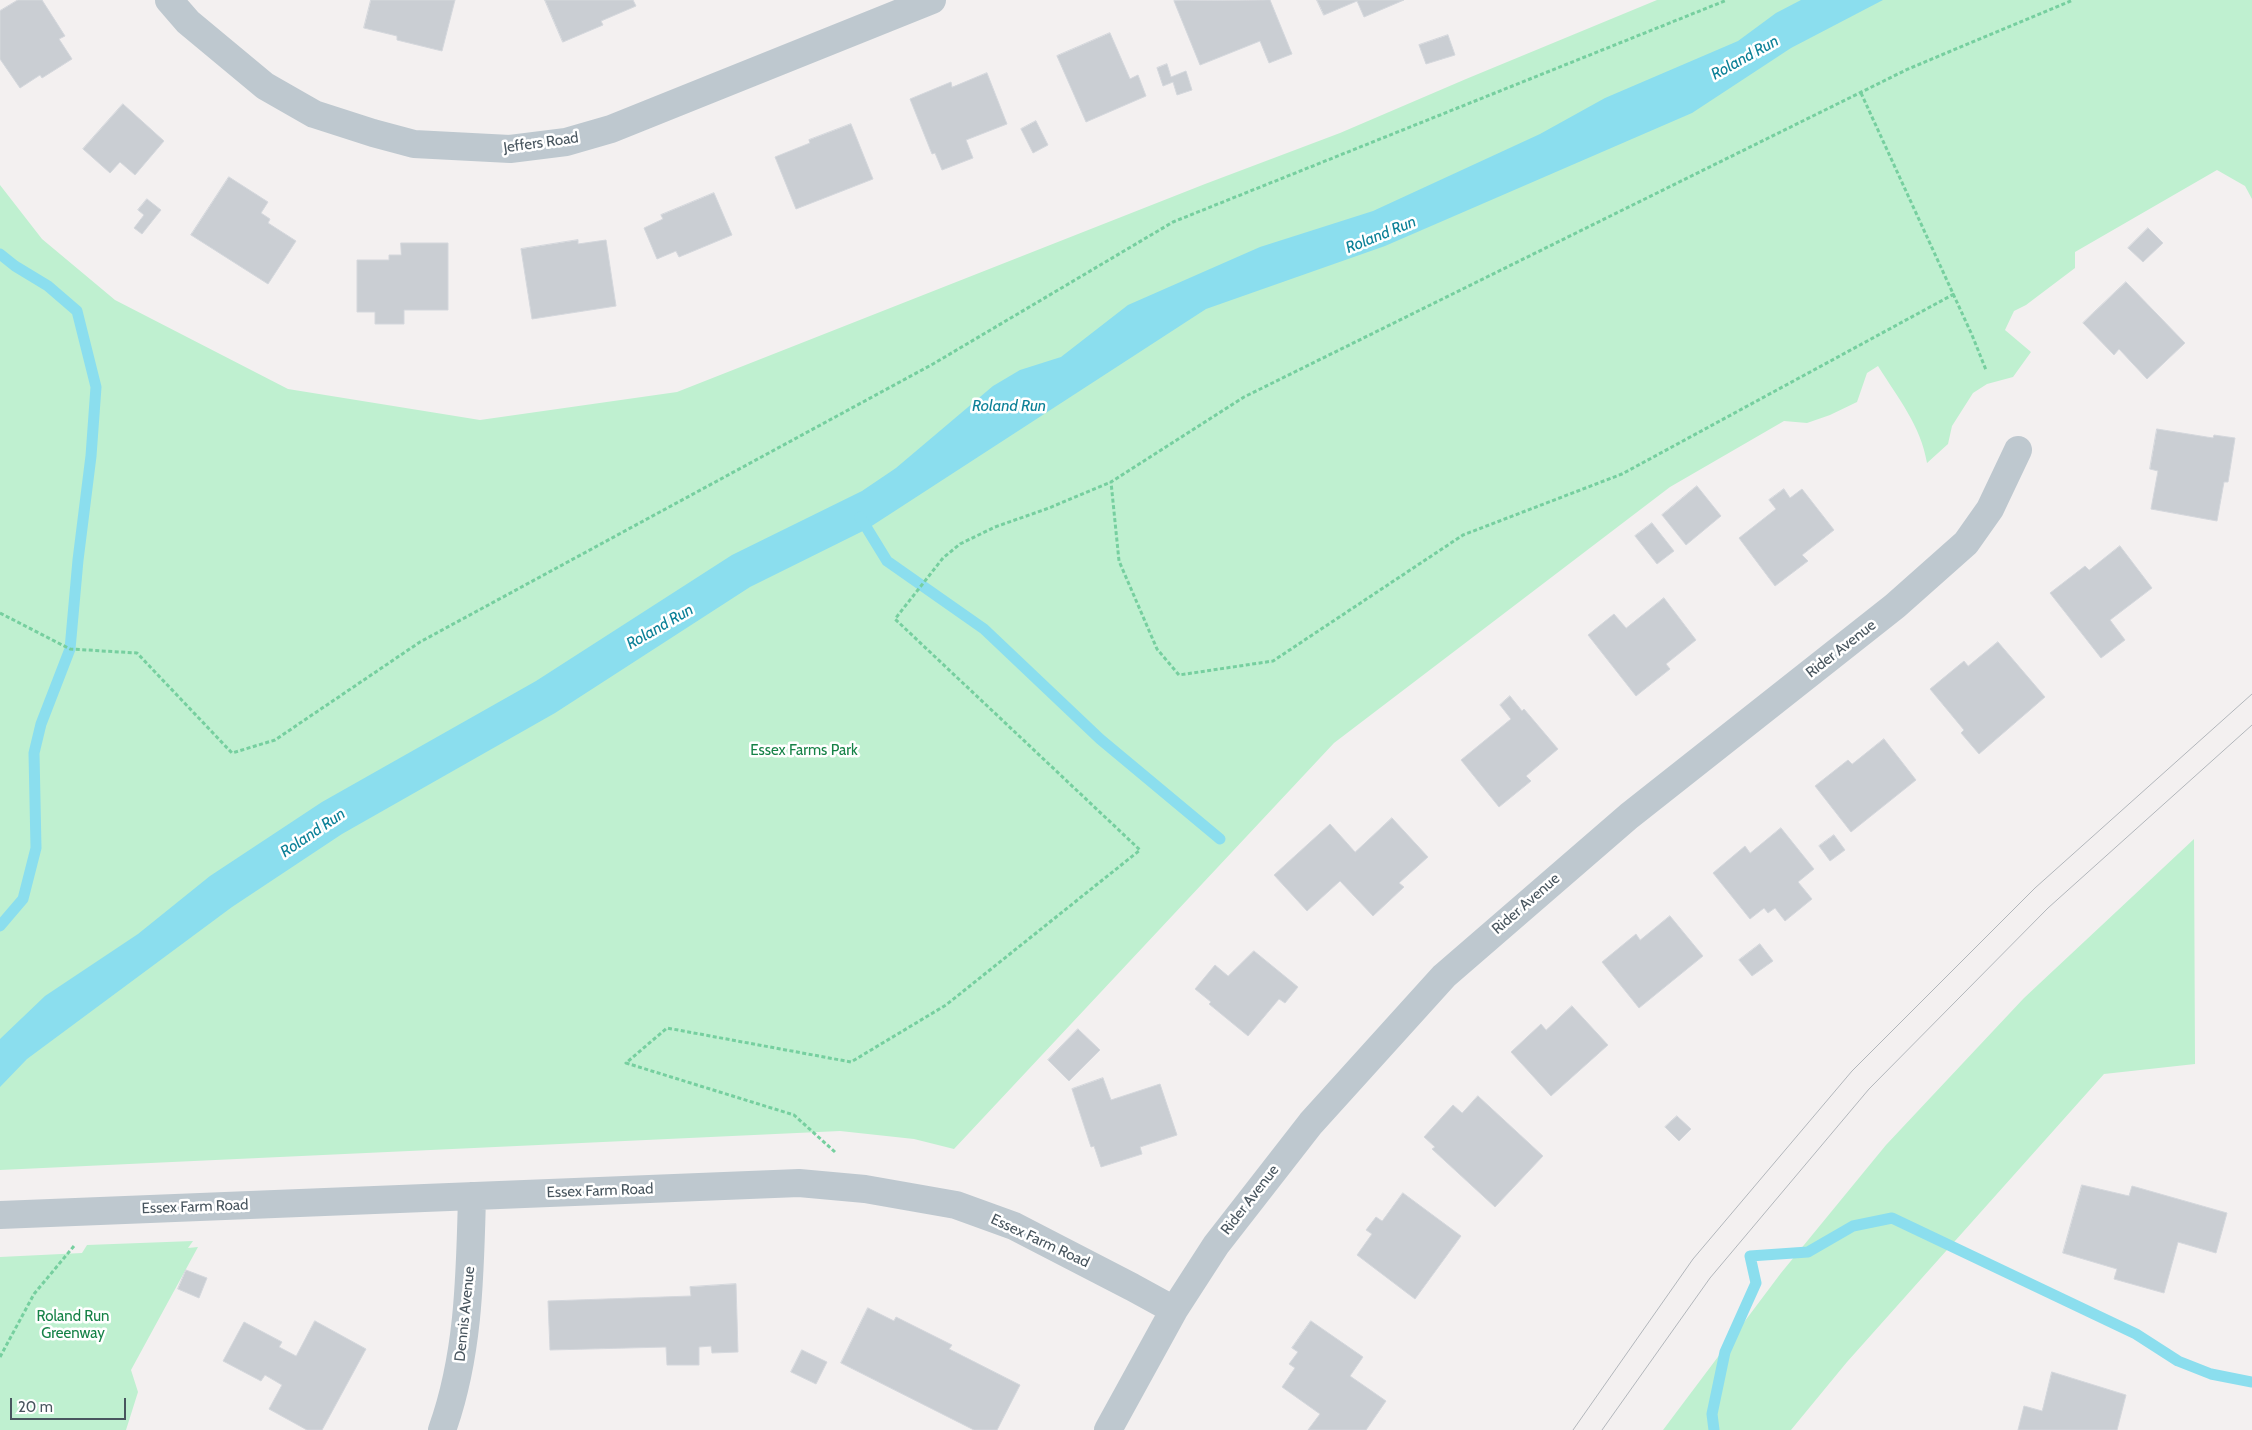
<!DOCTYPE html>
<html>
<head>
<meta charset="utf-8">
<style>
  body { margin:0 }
  #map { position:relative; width:2252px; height:1430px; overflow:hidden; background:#f3f0f0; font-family:Cabin,sans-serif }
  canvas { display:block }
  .scale { position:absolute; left:10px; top:1398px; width:116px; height:22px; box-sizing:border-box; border:2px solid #48555e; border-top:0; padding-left:6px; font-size:15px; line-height:18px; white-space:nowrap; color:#48555e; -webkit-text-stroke:4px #fff; paint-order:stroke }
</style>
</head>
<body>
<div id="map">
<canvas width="2252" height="1430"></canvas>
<div class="scale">20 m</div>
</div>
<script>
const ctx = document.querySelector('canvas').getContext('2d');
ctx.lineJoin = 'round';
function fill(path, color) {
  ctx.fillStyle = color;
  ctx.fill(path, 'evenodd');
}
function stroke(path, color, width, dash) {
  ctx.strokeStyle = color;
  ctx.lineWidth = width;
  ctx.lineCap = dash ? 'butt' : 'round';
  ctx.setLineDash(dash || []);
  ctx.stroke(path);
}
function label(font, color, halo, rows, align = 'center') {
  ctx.font = font + ' Cabin,sans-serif';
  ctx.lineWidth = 5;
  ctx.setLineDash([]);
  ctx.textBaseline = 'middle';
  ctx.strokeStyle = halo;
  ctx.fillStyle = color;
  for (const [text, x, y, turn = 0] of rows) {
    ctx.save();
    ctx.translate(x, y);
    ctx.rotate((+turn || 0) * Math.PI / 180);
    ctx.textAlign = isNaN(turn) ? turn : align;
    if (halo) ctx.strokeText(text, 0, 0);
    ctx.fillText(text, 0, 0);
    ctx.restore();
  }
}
fill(new Path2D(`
  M1657 0H2252V199L2245 186 2217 170 2075 252V268L2026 305 2014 311 2005 330 2031 352 2013 377 1987 384 1973 393 1952 426 1948 444 1927 463C1921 426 1898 398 1878 366L1867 373 1857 402 1830 415 1807 423 1784 421 1670 487 1334 743 954 1149 914 1139 840 1131 0 1170V185L42 239 115 300 288 389 480 420 677 392 1205 184 1340 133 1466 79Z
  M2194 839 2195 1064 2104 1074 1847 1362 1791 1430H1663L1781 1273 1886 1145 2024 998Z
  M193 1241 188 1248 198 1247 131 1370 138 1392 126 1430H0V1257L82 1253 87 1245Z`), '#bff0d0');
fill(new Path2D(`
  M1801 0H1883L1791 48 1692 113 1385 246 1206 309 867 529 750 587 555 713 342 834 232 907 27 1059 0 1087V1039L45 996 138 934 210 876 322 802 536 681 732 555 862 491 896 468 993 386 1020 370 1061 357 1128 305 1260 247 1373 211 1540 134 1605 98 1738 41 1776 13Z`), '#8bdeee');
stroke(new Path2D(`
  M0 254 15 266 48 286 77 311 96 387 91 456 78 560 70 649 41 724 34 753 36 848 23 899 0 926
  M860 517 887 561 984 629 1100 739 1220 839
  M1714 1430 1712 1414 1725 1352 1756 1283 1750 1256 1808 1252 1853 1226 1892 1218 2136 1334 2178 1361 2211 1374 2252 1382`), '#8bdeee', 11);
const building = new Path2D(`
  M18 0H42L65 36 59 39 72 59 42 78 40 75 20 88 0 59V11Z
  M371 0H455L442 51 397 40V36L364 28Z
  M545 0H633L636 6 601 21 603 25 563 42Z
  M1270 0 1292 54 1269 63 1260 41 1200 65 1174 1Z
  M1317 0H1404L1364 17 1357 1 1324 15Z
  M1110 33 1130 79 1138 75 1146 96 1086 122 1057 56Z
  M1448 35 1455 55 1426 64 1419 45Z
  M1167 64 1171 77 1186 71 1192 90 1177 95 1173 82 1163 86 1157 68Z
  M987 73 1007 124 966 140 973 158 942 170 935 153 932 154 910 99 951 82 952 87Z
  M123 104 164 141 135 175 120 162 110 173 83 149Z
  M1036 121 1048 145 1033 153 1021 129Z
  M851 124 873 179 796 209 775 157 810 143 809 140Z
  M229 177 268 202 261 213 270 219 268 223 296 241 268 284 191 235Z
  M714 193 732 235 679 257 676 251 657 259 644 228 663 219 661 215Z
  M147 199 161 210 142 234 134 228 144 215 138 210Z
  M2148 228 2163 243 2143 262 2128 248Z
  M578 240V244L606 240 616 306 532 319 521 249Z
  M401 243H448V310H404V324H375V312H357V260H389V255H401Z
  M2126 282 2185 343 2147 379 2119 349 2114 355 2083 323Z
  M2157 429 2213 438 2214 435 2235 438 2228 482H2224L2217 521 2151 509 2158 471 2150 469Z
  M1697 486 1721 516 1686 545 1662 515Z
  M1784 489 1790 498 1802 489 1834 530 1802 555 1808 561 1775 586 1739 538 1776 509 1769 500Z
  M1652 523 1674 551 1657 564 1635 536Z
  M2120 546 2152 588 2110 620 2125 640 2101 658 2050 593 2085 566 2089 570Z
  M1664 598 1696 640 1666 664 1670 669 1636 696 1588 635 1614 614 1626 628Z
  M1998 642 2045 697 1979 754 1961 733 1964 730 1930 689 1964 661 1968 666Z
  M1510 696 1522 711 1524 709 1558 749 1526 776 1531 781 1499 807 1461 760 1511 719 1500 705Z
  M1884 739 1916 780 1851 832 1815 786 1848 760 1852 764Z
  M1392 818 1428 857 1399 883 1404 887 1373 916 1340 881 1307 911 1274 875 1330 824 1355 852Z
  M1781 828 1814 869 1798 882 1812 899 1785 921 1775 908 1768 913 1764 908 1750 919 1713 873 1745 846 1750 853Z
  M1834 835 1845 850 1830 861 1819 846Z
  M1670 916 1703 956 1639 1008 1602 962 1636 934 1640 940Z
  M1760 944 1773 961 1752 976 1739 960Z
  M1254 951 1298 987 1285 1003 1279 999 1248 1036 1209 1004 1211 1002 1195 989 1215 965 1228 976Z
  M1572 1006 1608 1045 1551 1096 1511 1052 1541 1024 1546 1030Z
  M1078 1029 1100 1050 1069 1081 1048 1060Z
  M1103 1078 1111 1100 1160 1084 1177 1135 1140 1147 1142 1154 1101 1167 1094 1146 1091 1147 1072 1089Z
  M1478 1096 1543 1156 1495 1207 1432 1149 1435 1147 1424 1137 1453 1105 1462 1113Z
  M1677 1116 1691 1129 1679 1141 1665 1127Z
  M2082 1185 2129 1196 2132 1186 2227 1213 2216 1253 2178 1242 2164 1293 2114 1279 2117 1269 2063 1253Z
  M1403 1193 1461 1236 1415 1299 1357 1255 1372 1234 1366 1230 1376 1217 1382 1221Z
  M186 1270 207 1278 199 1298 178 1289Z
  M736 1284 738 1352 712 1353 711 1346 699 1347V1365H667L666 1347 550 1350 548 1301 691 1296 690 1287Z
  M868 1308 894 1321 896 1317 952 1345 949 1349 1020 1385 997 1430H974L841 1363Z
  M315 1321 366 1349 322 1430H307L269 1409 282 1385 265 1375 261 1381 223 1361 244 1322 282 1342 279 1347 296 1356Z
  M1311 1321 1363 1357 1350 1376 1386 1401 1366 1430H1308L1320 1414 1282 1387 1295 1368 1289 1364 1298 1352 1292 1348Z
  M802 1350 827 1362 816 1384 791 1372Z
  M2052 1372 2126 1395 2117 1430H2018L2024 1406 2042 1411Z`);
fill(building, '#caced3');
stroke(building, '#d4d7dc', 1);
stroke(new Path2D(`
  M1861 93 1972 335 1986 370
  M1954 294 1622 474 1463 535 1273 661 1179 675 1157 649 1119 561 1111 482 1244 397 1908 69 2073 0
  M0 613 70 649 137 653 232 753 275 740 420 642 933 364 1173 222 1727 0
  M835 1152 794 1115 626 1063 667 1028 851 1062 946 1005 1140 850 895 619 943 558 960 544 995 527 1049 508 1111 482
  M0 1357 34 1294 74 1246`), '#76cf9f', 3, [4, 2.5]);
stroke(new Path2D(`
  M169 0 188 22 265 86 314 114 373 133 414 144 510 149 566 142 611 129 932 0
  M0 1215 799 1183 865 1189 956 1205 1014 1226 1132 1287 1174 1310
  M442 1430C469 1355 470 1275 472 1196
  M1108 1430 1174 1310 1216 1245 1311 1123 1444 976 1629 816 1895 606 1966 543 1990 509 2018 450`), '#bec8cf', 28);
stroke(new Path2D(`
  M1573 1430 1693 1259 1852 1071 2035 888 2252 694
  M1602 1430 1710 1278 1869 1089 2048 908 2252 725`), '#b2b6bb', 1);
label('15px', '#48555e', '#fff', [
  ["Jeffers Road",541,143,-8],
  ["Rider Avenue",1841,649,-38],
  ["Rider Avenue",1526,904,-41],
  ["Essex Farm Road",600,1191,-2],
  ["Rider Avenue",1250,1200,-52],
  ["Essex Farm Road",195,1207,-2],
  ["Essex Farm Road",1040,1241,25],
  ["Dennis Avenue",465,1314,-84]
]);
label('15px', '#168247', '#fff', [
  ["Essex Farms Park",804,751],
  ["Roland Run",73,1317],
  ["Greenway",73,1334]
]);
label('italic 16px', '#0b8097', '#fff', [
  ["Roland Run",1745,58,-29],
  ["Roland Run",1381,235,-22],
  ["Roland Run",1009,406],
  ["Roland Run",660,627,-30],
  ["Roland Run",313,833,-34]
]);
</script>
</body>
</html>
